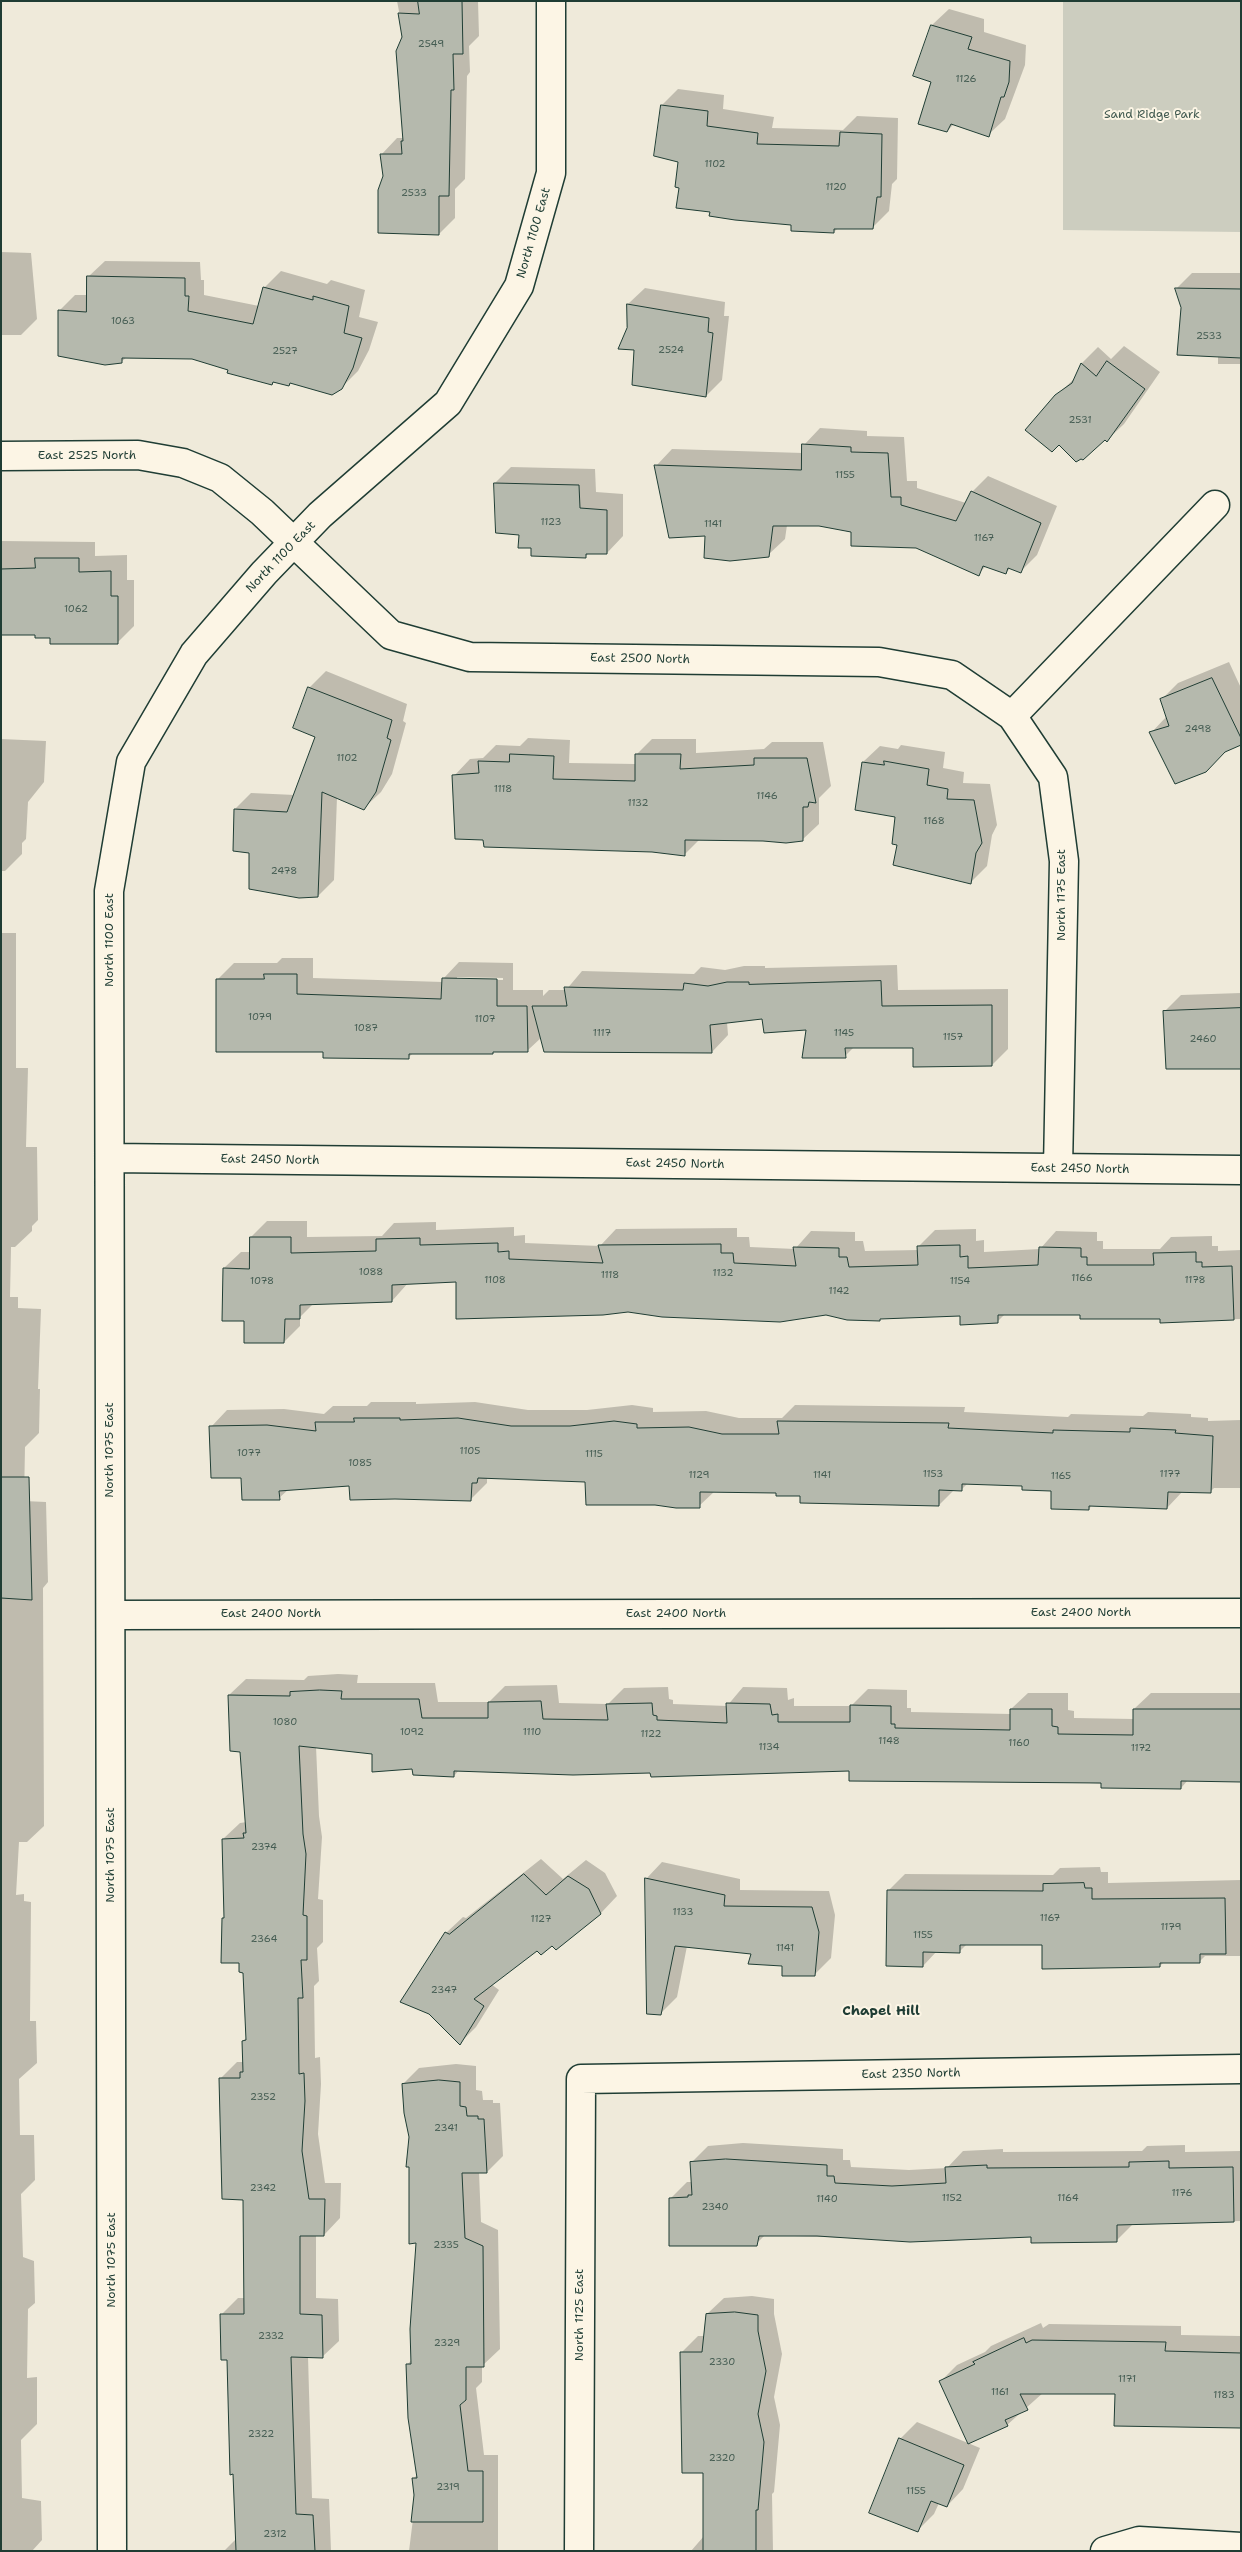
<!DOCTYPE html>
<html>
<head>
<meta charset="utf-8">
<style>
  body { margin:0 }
  #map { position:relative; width:1242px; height:2552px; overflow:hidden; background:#efeada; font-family:"Shantell Sans",sans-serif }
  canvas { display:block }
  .frame { position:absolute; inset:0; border:2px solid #1f3d34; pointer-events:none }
</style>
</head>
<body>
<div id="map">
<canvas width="1242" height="2552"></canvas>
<div class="frame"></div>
</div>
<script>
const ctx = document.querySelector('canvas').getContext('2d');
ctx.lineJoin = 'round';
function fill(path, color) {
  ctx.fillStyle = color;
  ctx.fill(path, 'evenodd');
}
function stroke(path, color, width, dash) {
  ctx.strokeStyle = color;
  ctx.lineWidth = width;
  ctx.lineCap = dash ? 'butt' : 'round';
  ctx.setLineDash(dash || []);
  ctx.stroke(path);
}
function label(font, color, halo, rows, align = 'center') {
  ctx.font = font + ' "Shantell Sans",sans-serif';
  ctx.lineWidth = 4;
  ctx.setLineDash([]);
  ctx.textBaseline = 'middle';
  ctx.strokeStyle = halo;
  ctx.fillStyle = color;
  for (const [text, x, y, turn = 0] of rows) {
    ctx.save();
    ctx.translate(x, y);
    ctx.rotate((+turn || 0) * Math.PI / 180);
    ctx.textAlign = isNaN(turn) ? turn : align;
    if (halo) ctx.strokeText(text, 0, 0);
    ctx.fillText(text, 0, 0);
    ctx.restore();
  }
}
fill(new Path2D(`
  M1063 1H1241V232L1063 230Z`), '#cccdbf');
fill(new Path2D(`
  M397 1H478L479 36 469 46 470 72 467 76 465 179 455 189V218L439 234 384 176 381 155 397 138H404V37Z
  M949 9 984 19V32L1026 45 1025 65 1005 119 988 135 954 124 947 131 932 81V25Z
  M678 89 724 95 723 109 774 117 772 128 843 130 857 116 898 118 897 179 892 184 889 211 872 228H838L834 232 711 211 680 187 679 161 662 105Z
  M1 252 31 253 37 319 21 335H1Z
  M105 261 200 262 201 280H204V295L259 306 264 288 281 271 327 284 331 280 365 290 359 317 378 322 369 350 358 371 341 388 291 382 289 385 275 381 272 384 192 358 127 357 121 362 59 311 75 295H88V277Z
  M1192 273H1241V364H1218V355L1182 308 1176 289Z
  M645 288 725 302 724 316H729L722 380 706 396 635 349 628 328V304Z
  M1124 346 1160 372 1124 424 1107 440 1056 396 1076 377 1082 363 1098 347 1111 359Z
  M820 428 867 431V436L904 437 907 481H917V488L966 503 972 492 988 476 1057 506 1037 555 1021 571 1011 567 1006 573 986 566 978 574 916 547 819 525H787L785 539 768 555 706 535 656 466 672 449 803 453 804 445Z
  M511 467 595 469 596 492 623 494V536L607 553H589L586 556 532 547 520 534 495 483Z
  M1 541 95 542V556L127 555V580H134V626L118 642 36 634H1Z
  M1229 662 1241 688V744L1151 733 1167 716 1162 699 1178 683Z
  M326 671 407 704 403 721 406 723 392 774 381 792 364 808 337 797 334 880 318 896 250 852 235 809 251 793 295 795 316 736 309 688Z
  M528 738 570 740 569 763 636 764V755L652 739H696V753L764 749 772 742H823L831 786 819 798V824L802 840 701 838 685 854 484 839 454 776 470 759 483 758 496 745 520 746Z
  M1 739 46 741 44 782 28 802 26 839 22 843V854L5 871H1Z
  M901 745 945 752 943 768 964 772 963 783 990 784 997 825 992 835 987 866 970 883 898 844 896 816 863 762 880 746 898 749Z
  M1 933H16V1068H28L26 1147H37L38 1220 32 1226V1231L15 1247H11L10 1297H18V1308L41 1309 38 1389H40L39 1433 25 1447 24 1501 46 1502 48 1582 43 1588 44 1826 27 1842H19L16 1895 24 1894V1901L31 1902 30 2021H36L37 2063 19 2079 20 2135H34L35 2180 21 2194 23 2257 34 2261 35 2303 28 2309 27 2378 37 2377V2424L21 2440 22 2498 41 2501 42 2540 32 2551H1Z
  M282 958H313V978L443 982V979L459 962 513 963V990H543V996L549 990H566L582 971 694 974 701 967 725 970 744 966H765V968L897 965 898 990 1008 989V1049L992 1065 915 1046H855L845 1056 808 1029 763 1018 727 1022 728 1035 712 1052H564L542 1037 528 1050H495L492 1053H413L408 1058 324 1050 218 979 234 963H277ZM457 977 503 978V980H457Z
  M1241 993V1067L1165 1011 1181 995Z
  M267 1221H307V1237L382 1236 394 1223 436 1222V1230L514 1227V1236L525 1235V1243L600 1246 616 1229 737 1228V1237H749L750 1247 795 1249 811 1231 855 1232V1241H863L865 1251 919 1250V1246L935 1230 976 1229V1241L984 1240V1252L1040 1249 1056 1231 1097 1232V1241H1103V1249H1160L1171 1237 1212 1236V1246H1218V1251L1241 1250V1319L1161 1321V1317L1081 1313H1006L997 1322 961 1315 882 1317 879 1320 457 1281 408 1283 392 1301 314 1303 300 1317V1326L284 1342 245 1320 224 1268 241 1252H250L251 1237Z
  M371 1402H416V1404L475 1402 528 1410H587L632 1405 653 1408V1412L706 1411 739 1418H782L795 1405 965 1407 964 1412 1068 1417 1071 1414 1143 1416 1148 1412 1191 1414V1417L1208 1418V1421L1241 1420V1488H1214L1210 1492 1183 1491 1167 1508 1093 1504 1089 1509 1053 1490 1023 1485 968 1483 961 1490H954L939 1505 777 1492 715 1491 699 1506 586 1480 487 1477V1483L470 1500 350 1485 289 1489 279 1498 242 1477 211 1427 227 1410 284 1409 324 1414 333 1406H367Z
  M338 1674 358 1675 357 1683H435L438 1702H489L505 1686 557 1685 559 1703 608 1704 624 1688 668 1687 669 1699 673 1700V1704L727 1706 743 1687 787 1688 788 1700 794 1698V1706H851L868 1689 907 1690V1708H911V1712L1011 1714V1709L1028 1693H1068V1710L1074 1711V1718L1134 1719V1709L1151 1693H1241V1780H1188L1181 1788 851 1770 651 1772 459 1770 454 1776 414 1768 373 1752 316 1746 319 1816 322 1837 318 1899 323 1900V1942L317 1948 319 1981 314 1986 315 2058 320 2057 321 2084 318 2134 325 2183H341L340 2218 324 2235H316V2298L338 2299 339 2341 322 2357 308 2356 312 2498 329 2499 331 2551H224L236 2539 229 2358 221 2315 238 2298H245L244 2199 221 2078 237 2062H244L243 2041 247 2037 244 1972 223 1918 225 1916 223 1839 240 1823 247 1822 241 1750 229 1695 246 1679 304 1680 308 1676Z
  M541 1859 563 1879 586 1860 605 1873 617 1896 601 1913 556 1948 552 1945 537 1949 491 1984 499 1990 476 2027 460 2043 446 1933 463 1917 466 1918Z
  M662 1862 740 1879V1890L829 1891 835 1915 831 1958 814 1975 753 1953 687 1946 677 1997 660 2014 646 1879Z
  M1100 1867 1101 1872H1108V1883L1241 1880V1956H1205L1199 1962H1164L1160 1966 1044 1944H967L959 1952 937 1951 923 1966 888 1891 905 1874 1053 1875 1060 1868Z
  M456 2064 476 2066V2090L482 2091 483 2100H493V2103H500L503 2156 487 2172H479L481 2222 498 2230 500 2349 482 2366V2382L476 2388 484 2455H498V2551H409L416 2495 414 2478 418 2474 408 2364 412 2359 417 2241 411 2137 403 2084 419 2068Z
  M743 2143 843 2149V2160H850L851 2167 909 2170 947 2168 963 2151 1003 2149V2152L1142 2151 1147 2146 1185 2145V2152L1241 2151V2221L1133 2224 1116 2241 1032 2236 910 2240 765 2235 756 2244 670 2199 687 2182H692L691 2163 708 2146Z
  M752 2296 774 2299V2314L782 2354 774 2397 780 2425 774 2492 772 2494 773 2551H691L704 2536V2472L681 2353 698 2336H705L707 2314 724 2298Z
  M1041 2323 1043 2328 1049 2324 1181 2326V2335L1241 2336V2427L1116 2392H1044L1007 2425 941 2381 957 2365 985 2352 991 2346Z
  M917 2422 980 2448 963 2489 947 2506 939 2503 934 2514 918 2530 871 2512 900 2439Z`), '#0003');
const building = new Path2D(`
  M418 1H462L463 54H453L454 90H451L449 196H439V235L378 233V190L383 176 380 154H402L401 141H403L396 51 402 37 398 13 419 14Z
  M931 25 972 37 968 49 1010 61 1009 82 1004 97H1001L989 137 951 124 947 132 918 124 931 82 913 76Z
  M661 105 708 111 707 126 758 133 757 144 839 146 840 132 882 134 881 197H877L873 229H834V233L791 231V225L735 220 709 216 710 212 676 208 679 188 675 187 678 162 654 156Z
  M87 276 185 278V296H189L188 311 253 324 263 287 313 300V296L349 306 344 333 362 338 353 368 342 389 332 395 290 383 289 386 273 382 272 385 227 373 228 370 192 359 122 358V363L105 365 58 356V310L86 312Z
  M1175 288 1241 289V358L1177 355 1181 308Z
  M627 304 709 318 708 332 713 333 706 397 632 385 634 350 618 349 627 328Z
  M1107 361 1145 389 1107 442 1105 440 1083 460 1081 459 1076 462 1059 445 1052 452 1025 430 1055 395 1072 383 1081 363 1096 376Z
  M802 444 851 447V452L888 453 891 497H901V505L956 521 971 491 1041 523 1021 573 1008 568 1006 574 983 566 979 576 916 548 851 546V532L819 526H773L769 557 730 561 704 558 705 536 669 538 654 465 801 470Z
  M494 483 579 485 580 508 607 510V554H586V558L531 556V548H518L519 535 496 533Z
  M35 558H79V572L111 571V596H118V644H50V638H35V635H1V569L35 568Z
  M1212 678 1241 738V745L1225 752 1206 772 1175 784 1149 732 1169 726 1160 699Z
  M308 687 392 720 387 738 391 740 376 792 364 810 322 792 318 897 299 898 249 889V853L233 851 234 809 287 812 315 737 293 728Z
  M510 754 554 756 553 779 635 781V754H681L680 769 754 765V758H807L816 803 809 802 808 807H803V841L786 843 763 841 685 840V856L652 852 484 847 483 840 455 839 452 775 479 773 478 761 509 762Z
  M884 761 929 769 927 785 948 789 947 799 974 800 982 843 976 853 971 884 893 865 897 845 892 844 895 817 855 810 862 762 884 765Z
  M264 974H297V994L441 999 442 978 497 979V1006H527L528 1052H493V1054H409V1059L323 1058V1052H216V979H264Z
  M881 981 882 1006 992 1005V1066L913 1067V1048H845L846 1058H802L806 1030 764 1033 762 1019 710 1025 712 1053 544 1052 532 1006H567L564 987 683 990 684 983 708 986 727 982H749V984Z
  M1241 1008V1069H1166L1163 1011Z
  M250 1237H291V1253L376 1251V1239L420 1238V1245L498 1243V1252L509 1251V1259L603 1263 598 1245 721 1244V1253H733L734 1263 796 1266 793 1247 839 1248V1257H847L849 1267 918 1265 917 1246 960 1245V1257L968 1256V1268L1038 1265 1039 1247 1081 1248V1257H1087V1265H1154L1153 1253 1196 1252V1262H1202V1267L1232 1266 1234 1320 1160 1323V1319H1080V1315H998V1323L960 1325V1316L880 1319V1321L847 1320 826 1315 780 1322 662 1317 628 1312 603 1315 456 1319V1282L392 1285V1302L300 1305V1319H285L284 1343H244V1321H222L223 1268 249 1269Z
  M354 1418H400V1420L458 1418 511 1426H570L614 1421 637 1424V1428L689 1427 722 1434H779L777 1421 949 1423 948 1428 1053 1433V1430L1130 1432V1428L1176 1430 1175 1433 1213 1436 1211 1493 1168 1492 1167 1509 1089 1506V1510L1051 1509V1491L1022 1490V1486L962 1484V1491L939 1490V1506L800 1503V1496H776V1493L700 1492V1508H676L655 1505H586L585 1482 478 1478 477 1483H472L471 1501 395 1499 350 1500 349 1486 279 1491 280 1500H242L241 1478H211L209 1426 267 1425 316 1431 315 1422H354Z
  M1 1477H29L32 1600 1 1598Z
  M320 1690 342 1691 341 1699H419L422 1718H488V1702L541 1701 543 1719 608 1720 606 1704 652 1703 653 1715 657 1716V1720L727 1723 726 1703 770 1704 772 1715 778 1714V1722H850V1705L891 1706V1724H895V1728L1010 1730V1709H1052V1726L1058 1727V1734L1133 1735V1709H1241V1782L1181 1781V1789L1101 1788V1783L849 1781V1771L651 1777 650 1773 573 1775 454 1771V1777L413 1775 412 1769 372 1772V1754L299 1746 303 1834 306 1854 303 1915 307 1916V1960H301L303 1998H298L299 2074 304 2073 305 2101 302 2151 309 2199H325L324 2236H300V2314L322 2315 323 2358 291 2357 296 2514 313 2515 315 2551H236L233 2474 230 2475 227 2360H221L220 2314H244L243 2200 222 2199 219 2078H240V2072H243L242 2041 246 2040 243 1973 239 1972V1963H221L222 1918H224L222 1839 244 1838 243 1833H246L240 1752 230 1751 228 1695 290 1696V1692Z
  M524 1874 546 1895 568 1876 589 1889 601 1914 556 1950 552 1946 541 1955 537 1951 474 1999 484 2006 460 2045 429 2014 400 2002 445 1932 449 1934Z
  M645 1878 725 1895 724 1906 812 1907 819 1932 815 1976H782V1966L748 1964 751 1954 675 1946 661 2015 647 2014Z
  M1084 1883 1085 1888H1092V1899L1225 1898 1226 1954H1200V1963H1160V1967L1042 1969V1945H960V1953L923 1952V1967L886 1966 887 1890 1043 1891V1884Z
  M439 2080 460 2082V2106L466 2107 467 2116H478V2119H484L487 2173H462L465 2238 483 2246 484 2367H466V2400L460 2405 468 2471H483V2522H411L414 2495 412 2478H417L408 2418 406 2364H411L410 2329 416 2243 409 2244V2167H406L409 2137 404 2113 402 2084Z
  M726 2159 827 2165V2176H834L835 2183 892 2186 946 2183 945 2167 987 2165V2168L1129 2167V2162L1169 2161V2168L1233 2167 1234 2222 1117 2225V2242L1031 2243V2237L910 2242 817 2236H759L757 2246H669V2198L688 2197V2195H692L690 2162Z
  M735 2312 758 2315V2331L766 2371 758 2414 764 2442 758 2510H756V2551H703V2473H682L680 2352H702L706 2314Z
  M1024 2338 1026 2343 1032 2340 1166 2342 1165 2351 1241 2353V2428L1114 2426 1115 2394H1020L1028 2410 1005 2420 1008 2426 968 2444 939 2381 975 2364 973 2362Z
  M899 2438 964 2465 947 2507 931 2501 918 2532 869 2513Z`);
fill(building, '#b5b9ad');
stroke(building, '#1f3d34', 1);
const street = new Path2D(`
  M1 456 138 455 183 463 220 478 262 512 391 635 470 657 879 662 952 675 1012 716 1053 777 1064 861 1058 1168
  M1012 716 1215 505
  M110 1158 1241 1170
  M111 1615 1241 1613
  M112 2551 109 891 131 762 194 654 264 573 320 515 448 403 519 286 551 173V1
  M579 2551 581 2079 1241 2069
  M1105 2551 1139 2541 1241 2547`);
stroke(street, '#1f3d34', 31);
stroke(street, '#fcf5e5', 28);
label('10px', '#445c52', null, [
  ["2549",431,44],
  ["1126",966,79],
  ["1102",715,164],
  ["1120",836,187],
  ["2533",414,193],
  ["1063",123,321],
  ["2533",1209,336],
  ["2524",671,350],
  ["2527",285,351],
  ["2531",1080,420],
  ["1155",845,475],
  ["1123",551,522],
  ["1141",713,524],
  ["1167",984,538],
  ["1062",76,609],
  ["2498",1198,729],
  ["1102",347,758],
  ["1118",503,789],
  ["1146",767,796],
  ["1132",638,803],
  ["1168",934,821],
  ["2478",284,871],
  ["1079",260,1017],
  ["1107",485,1019],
  ["1087",366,1028],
  ["1117",602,1033],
  ["1145",844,1033],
  ["1157",953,1037],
  ["2460",1203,1039],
  ["1088",371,1272],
  ["1132",723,1273],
  ["1118",610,1275],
  ["1166",1082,1278],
  ["1108",495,1280],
  ["1178",1195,1280],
  ["1078",262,1281],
  ["1154",960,1281],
  ["1142",839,1291],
  ["1105",470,1451],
  ["1077",249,1453],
  ["1115",594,1454],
  ["1085",360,1463],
  ["1153",933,1474],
  ["1177",1170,1474],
  ["1129",699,1475],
  ["1141",822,1475],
  ["1165",1061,1476],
  ["1080",285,1722],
  ["1092",412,1732],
  ["1110",532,1732],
  ["1122",651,1734],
  ["1148",889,1741],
  ["1160",1019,1743],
  ["1134",769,1747],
  ["1172",1141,1748],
  ["2374",264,1847],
  ["1133",683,1912],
  ["1167",1050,1918],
  ["1127",541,1919],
  ["1179",1171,1927],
  ["1155",923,1935],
  ["2364",264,1939],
  ["1141",785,1948],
  ["2347",444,1990],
  ["2352",263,2097],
  ["2341",446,2128],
  ["2342",263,2188],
  ["1176",1182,2193],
  ["1152",952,2198],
  ["1164",1068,2198],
  ["1140",827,2199],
  ["2340",715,2207],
  ["2335",446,2245],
  ["2332",271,2336],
  ["2329",447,2343],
  ["2330",722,2362],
  ["1171",1127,2379],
  ["1161",1000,2392],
  ["1183",1224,2395],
  ["2322",261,2434],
  ["2320",722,2458],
  ["2319",448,2487],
  ["1155",916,2491],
  ["2312",275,2534]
]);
label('12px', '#425a50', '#fcf5e5', [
  ["Sand Ridge Park",1152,115]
]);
label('12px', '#1f3d34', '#fcf5e5', [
  ["North 1100 East",534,233,-74],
  ["East 2525 North",87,456],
  ["North 1100 East",281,557,-46],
  ["East 2500 North",640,659,1],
  ["North 1175 East",1062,895,-90],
  ["North 1100 East",110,940,-90],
  ["East 2450 North",270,1160,1],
  ["East 2450 North",675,1164,1],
  ["East 2450 North",1080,1169,1],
  ["North 1075 East",110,1450,-90],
  ["East 2400 North",1081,1613],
  ["East 2400 North",271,1614],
  ["East 2400 North",676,1614],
  ["North 1075 East",111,1855,-90],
  ["East 2350 North",911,2074,-1],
  ["North 1075 East",112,2260,-90],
  ["North 1125 East",580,2315,-90]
]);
label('bold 14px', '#1f3d34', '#fcf5e5', [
  ["Chapel Hill",881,2011]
]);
</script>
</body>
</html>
